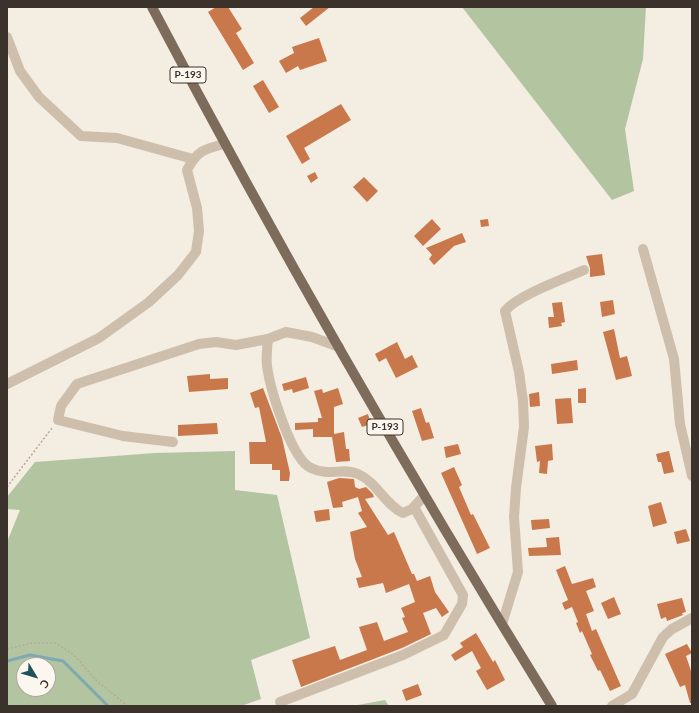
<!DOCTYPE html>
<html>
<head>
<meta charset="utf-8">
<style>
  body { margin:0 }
  #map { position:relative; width:699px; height:713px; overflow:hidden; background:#f4ede1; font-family:Lato,sans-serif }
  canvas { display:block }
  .frame { position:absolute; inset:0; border:8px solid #3b322b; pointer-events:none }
  .north { position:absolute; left:16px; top:657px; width:40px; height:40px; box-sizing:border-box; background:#fbf6ee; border:1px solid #aea8a0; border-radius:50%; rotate:128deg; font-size:11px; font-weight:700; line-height:16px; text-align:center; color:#3b322b }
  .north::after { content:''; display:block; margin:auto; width:14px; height:18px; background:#1f525d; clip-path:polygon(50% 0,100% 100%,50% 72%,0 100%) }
</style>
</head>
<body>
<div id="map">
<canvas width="699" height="713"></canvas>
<div class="frame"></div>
<div class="north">С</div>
</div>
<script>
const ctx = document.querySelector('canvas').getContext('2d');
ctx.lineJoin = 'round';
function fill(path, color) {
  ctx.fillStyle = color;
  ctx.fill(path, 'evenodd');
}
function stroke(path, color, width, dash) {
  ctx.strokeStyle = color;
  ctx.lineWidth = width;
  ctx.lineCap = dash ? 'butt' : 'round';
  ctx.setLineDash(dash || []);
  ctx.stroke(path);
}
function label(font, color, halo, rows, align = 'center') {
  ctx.font = font + ' Lato,sans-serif';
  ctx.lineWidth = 3.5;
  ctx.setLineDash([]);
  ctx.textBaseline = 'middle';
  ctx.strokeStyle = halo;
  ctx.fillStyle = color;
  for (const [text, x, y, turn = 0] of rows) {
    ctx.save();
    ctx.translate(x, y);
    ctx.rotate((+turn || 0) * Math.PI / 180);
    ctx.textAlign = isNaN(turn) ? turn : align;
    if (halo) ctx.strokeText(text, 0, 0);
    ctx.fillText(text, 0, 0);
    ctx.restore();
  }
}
fill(new Path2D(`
  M462 7H646L643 59 625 129 634 191 612 200Z
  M235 451V490L277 495 310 638 251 660 261 699 241 706H7V542L20 510 7 509V497L35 462 155 453ZM24 665H48V689H24Z
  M385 700 389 706H352Z`), '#b3c4a0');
stroke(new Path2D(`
  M7 661 30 655 63 661 108 706`), '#7fa9b2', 3);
fill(new Path2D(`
  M216 7H228L242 29 236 33 254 63 243 70 208 12Z
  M314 7H330L306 26 300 18Z
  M319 38 327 61 300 70 298 66 286 73 279 61 294 53 292 47Z
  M263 80 279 107 269 113 253 86Z
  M341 104 351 120 304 148 310 159 302 164 286 136Z
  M315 172 318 178 311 183 307 176Z
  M364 177 378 191 367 202 353 187Z
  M432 219 441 229 423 246 414 236Z
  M488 219 489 226 481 227 480 220Z
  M462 233 466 242 454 246 434 265 429 259 432 255 426 248Z
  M602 254 605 275 590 277V268L586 256Z
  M613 300 615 314 602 317 600 302Z
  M562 302 565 322 561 323 562 326 549 328 548 317H554L552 303Z
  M614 329 620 358 627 356 632 376 616 380 603 332Z
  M397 342 405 359 412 355 418 367 396 378 386 358 379 362 375 354Z
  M577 360 578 370 552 374 551 364Z
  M210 374V379L228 378V389L189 392 187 376Z
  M306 377 309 388 293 393 292 389 284 391 282 384Z
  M263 388 282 438 290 473 289 481H280V470H272V464H250L249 442H266L259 407 255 408 250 393Z
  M338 388 343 404 334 407V434L344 432 346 449H349L350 461 336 462 332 437H313V429L295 430V423L318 422V418H322L314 391 322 389 323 393Z
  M586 388V403H578V389Z
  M539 392 540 406 530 407 529 394Z
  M571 398 573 423 557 424 555 399Z
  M421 408 426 423 429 422 434 438 422 441 412 411Z
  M368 414 371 424 362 427 358 418Z
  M217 423 218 434 178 436V425Z
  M458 444 461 454 446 458 444 447Z
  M552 444 553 460 548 461 547 474 539 473 540 461 537 462 535 446Z
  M669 451 674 472 664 474 661 462H658L656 454Z
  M454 467 462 485 459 487 471 515 473 514 490 548 477 554 441 473Z
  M339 478 354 479 355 487 359 489 366 487 373 494 374 497 365 499 388 535 394 532 412 574H414L417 581 430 576 435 592 449 612 442 617 436 608 423 613 431 634 402 648 301 687 292 660 335 646 340 660 367 650 359 627 377 622 384 641 408 632 402 618 405 617 401 608 415 602 409 584 386 593 383 583 359 588 356 578 362 577 355 559 350 532 367 527 358 513 362 511 358 497 342 502 343 507 333 508 327 482Z
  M661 502 667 523 653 527 648 506Z
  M329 509 330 520 316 522 314 511Z
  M549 519 550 528 532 530 531 520Z
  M686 529 690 541 677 544 674 532Z
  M559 537 561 555 529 556 528 548 547 547 546 538Z
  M565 566 572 584 593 578 596 587 586 591 594 611 586 614 592 631 596 629 621 686 610 691 600 670 598 671 590 655 592 654 582 631 580 633 576 623 578 622 572 607 565 610 562 603 568 600 556 570Z
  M614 597 621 614 608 619 601 603Z
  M682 598 686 612 682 613 683 615 667 621 666 617 661 619 657 604Z
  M476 633 493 662 495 660 505 680 487 690 476 671 481 668 472 651 455 661 451 655 463 647 460 643Z
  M687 644 692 653 686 656 692 674V703H690L685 685 680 687 665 654Z
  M418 684 422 695 406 701 402 690Z`), '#c8784b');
stroke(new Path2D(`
  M7 487 52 428
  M7 649 32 643H56L74 655 97 681 128 706`), '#b9a996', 1.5, [2, 2]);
stroke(new Path2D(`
  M7 37 20 71 39 97 81 136 117 138 193 159
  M643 249 674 359 680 424 692 476
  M268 339C267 348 266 358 267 366 270 388 291 459 311 468 329 477 343 467 358 474 377 482 385 505 403 513L412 509 424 496
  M7 384 99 338 149 302 178 275 196 252 199 231 197 208 187 170C197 151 204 149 224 144
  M173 442 123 436 58 420 61 406 77 384 199 344 216 342 236 345 268 339 286 332 312 337 339 347
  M502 624 518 572 514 517 516 488 524 427 523 401 519 372 505 311C518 295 564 279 584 270
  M280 702 403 655 444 635 462 604 463 595 414 507
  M612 706 632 694 663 637 672 629 692 618`), '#cdbfac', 10);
stroke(new Path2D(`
  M152 7C277 245 411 478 552 706`), '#7d6b5c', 10);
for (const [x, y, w] of [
  [188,75,36],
  [385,427,36]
]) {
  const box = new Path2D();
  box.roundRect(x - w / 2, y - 8, w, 16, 3);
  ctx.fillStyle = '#fbf6ee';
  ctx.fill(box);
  stroke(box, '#3b322b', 1);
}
label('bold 10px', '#3b322b', null, [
  ["Р-193",188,75],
  ["Р-193",385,427]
]);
</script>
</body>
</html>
